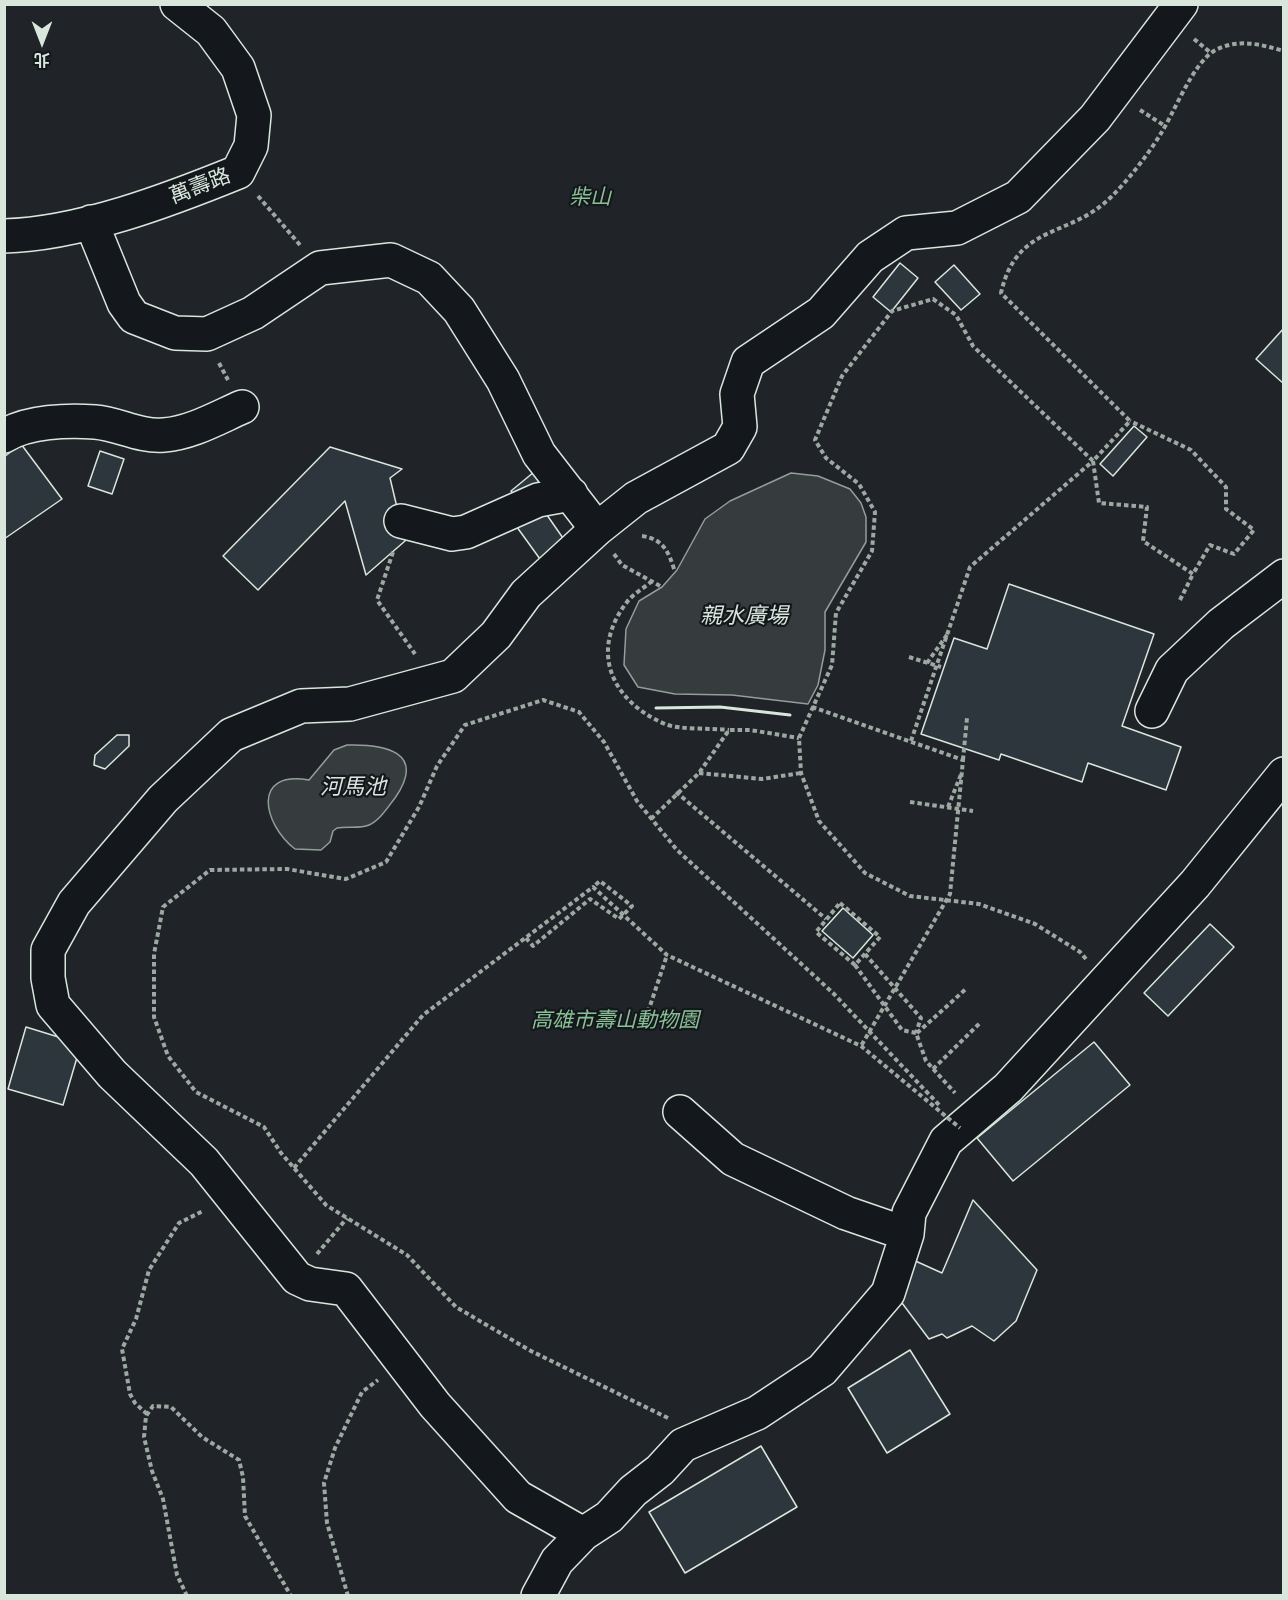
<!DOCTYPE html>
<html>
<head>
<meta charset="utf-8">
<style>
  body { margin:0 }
  #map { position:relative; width:1288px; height:1600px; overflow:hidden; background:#14181c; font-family:"Playfair Display","Noto Sans TC",serif }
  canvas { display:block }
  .frame { position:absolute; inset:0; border:6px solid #d8e6dc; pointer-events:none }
  .north { position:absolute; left:12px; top:12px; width:60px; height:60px; -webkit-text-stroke:4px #14181c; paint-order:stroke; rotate:180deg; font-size:16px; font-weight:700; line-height:24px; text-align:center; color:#d8e6dc }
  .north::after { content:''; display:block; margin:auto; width:21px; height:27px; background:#d8e6dc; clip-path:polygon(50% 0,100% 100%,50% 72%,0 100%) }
</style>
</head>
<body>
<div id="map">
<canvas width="1288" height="1600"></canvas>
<div class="frame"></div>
<div class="north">北</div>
</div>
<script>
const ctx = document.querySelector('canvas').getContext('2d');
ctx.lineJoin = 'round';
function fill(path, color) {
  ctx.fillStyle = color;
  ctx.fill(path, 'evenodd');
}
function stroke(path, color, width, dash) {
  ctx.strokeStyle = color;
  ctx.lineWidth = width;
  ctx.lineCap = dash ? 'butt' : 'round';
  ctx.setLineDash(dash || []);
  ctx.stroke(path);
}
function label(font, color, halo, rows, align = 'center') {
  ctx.font = font + ' "Playfair Display","Noto Sans TC",serif';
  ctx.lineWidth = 4.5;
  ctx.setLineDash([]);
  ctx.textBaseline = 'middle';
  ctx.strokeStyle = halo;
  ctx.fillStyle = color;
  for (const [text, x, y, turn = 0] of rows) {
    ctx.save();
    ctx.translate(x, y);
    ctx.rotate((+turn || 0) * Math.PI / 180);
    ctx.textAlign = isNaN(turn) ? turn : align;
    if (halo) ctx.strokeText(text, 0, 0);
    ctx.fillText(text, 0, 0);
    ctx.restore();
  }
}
const green = new Path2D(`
  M4 5H1283V1595H5Z`);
fill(green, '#202428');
stroke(green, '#939e99', 1.5);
const water = new Path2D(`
  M791 473 818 476 850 489 861 503 866 517V542L825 612V650L818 685 808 704 732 695 675 694 638 687 624 665 626 629 639 601 662 587 677 570 705 519 730 501Z
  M347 745C385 744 427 752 395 798 388 807 380 820 369 825 360 829 347 826 337 828L333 831 330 842 321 850 295 849C263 824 251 770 309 780L334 750Z`);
fill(water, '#363b3e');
stroke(water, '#939e99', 1.5);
const building = new Path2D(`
  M900 263 918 278 891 312 873 297Z
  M954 265 980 294 961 310 935 282Z
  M1284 328V384L1256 359Z
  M1134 426 1147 437 1113 476 1100 464Z
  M21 444 62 499 4 539V457Z
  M330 447 402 469 390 478 405 541 366 575 345 501 258 590 223 556Z
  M100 451 124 459 112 494 88 486Z
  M534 472 542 482 519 501 511 491Z
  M540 505 565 541 540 559 514 523Z
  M1009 584 1154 634 1122 726 1181 747 1166 790 1088 763 1082 782 1001 754 999 760 921 734 954 638 987 649Z
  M117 735H129V746L105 769 94 765 95 755Z
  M843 908 873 935 853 958 822 931Z
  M1210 924 1234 947 1168 1016 1144 993Z
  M26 1027 81 1044 63 1105 8 1089Z
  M1094 1042 1130 1085 1013 1181 977 1138Z
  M973 1200 1037 1270 1016 1321 994 1341 972 1326 947 1338 942 1334 929 1339 896 1295 911 1259 942 1273Z
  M910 1350 950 1414 887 1453 848 1388Z
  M761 1446 797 1507 685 1573 649 1512Z`);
fill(building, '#2c363c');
stroke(building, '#d8e6dc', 1.5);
const minor = new Path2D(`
  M1181 4 1095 118 1018 197 957 228 906 233 870 257 821 313 748 362 737 394 740 427 728 448 636 498 597 529 526 594 496 635 453 676 350 704 301 706 231 735 163 799 74 903 48 950V978L53 1005 112 1074 204 1162 297 1278 310 1284 346 1289 435 1405 518 1497 583 1534 609 1517 633 1491 660 1470 683 1445 757 1413 822 1370 888 1293 907 1234 909 1213 946 1141 1008 1088 1195 884 1284 774
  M91 222 124 303 134 317 175 333 207 334 253 313 320 268 391 260 429 278 459 310 503 380 539 454 597 529
  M4 236C80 234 169 200 238 172L251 146 254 115 238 68 211 31 177 4
  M4 436C28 421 68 420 95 422 119 424 139 437 164 435 191 433 217 418 242 407
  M401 521 452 534 466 532 538 500 571 494
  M1152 711 1172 670 1221 624 1284 576
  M680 1112 733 1159 846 1213 907 1234
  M538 1596 557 1561 583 1534`);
stroke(minor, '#d8e6dc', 36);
stroke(new Path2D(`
  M1194 39 1211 53
  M1140 110 1165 126
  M258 196 300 245
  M219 363 228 380
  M1093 461 1099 503 1147 507 1143 541 1193 574 1210 545 1234 554 1254 530 1226 509V487L1191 450 1130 421
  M642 536C664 539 669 553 675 572
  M393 552 377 600 415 654
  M614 554 622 565 662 587
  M652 581C644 588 633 594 627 602 589 651 611 701 665 724 679 730 712 728 729 730
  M1180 600 1193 574
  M909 657 941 667
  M927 663 949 632
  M963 760 967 718
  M699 773 762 779 801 773
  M676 792 826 919
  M910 802 973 811
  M948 807 962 772
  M651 819 699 773 729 730H750L799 738
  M840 903 880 937 855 965 816 932Z
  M526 938 533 946 590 899 619 919 632 906 600 881 593 887
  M865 954 921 1018 916 1033
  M1086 959 1080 952 1035 924 979 904 910 896 865 873 819 821 801 773 799 738 832 665 836 613 872 551 875 512 859 484 826 458 815 440 842 376 892 311 933 299 956 315 973 346 1093 461 1130 421 1001 293C1017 222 1070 239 1112 196 1129 179 1147 156 1160 135 1173 115 1193 63 1214 51 1237 38 1259 44 1284 51
  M855 965 902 1030 916 1033 926 1061 955 1093
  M648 1012 667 955
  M917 1033 967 988
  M933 1069 981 1022
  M317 1254 347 1218
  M147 1414 135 1403 130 1394 122 1349 136 1319 149 1270 179 1223 203 1211
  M668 1418 531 1351 456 1307 407 1255 326 1205 281 1153 264 1127 196 1092 168 1056 154 1017V954L163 907 210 870 287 869 346 879 386 862 419 807 437 766 465 725 543 700 579 712 604 742 637 801 677 850 833 993 940 1106
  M187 1596 177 1575 163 1499 152 1471 144 1437 146 1416 153 1406 171 1407 202 1437 239 1460 243 1477 245 1516 291 1596
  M348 1596 327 1523 324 1483 335 1448 362 1392 378 1380`), '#9da8a2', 4, [4.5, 3]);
stroke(minor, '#14181c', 33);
stroke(new Path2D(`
  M812 707 963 760 950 894 861 1046
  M911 741 970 567 1093 461
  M294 1168 423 1015 593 887 667 955 861 1046 960 1128`), '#9da8a2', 4, [4.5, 3]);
stroke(new Path2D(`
  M656 708 720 707 790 715`), '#d8e6dc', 3);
label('21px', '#d8e6dc', '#14181c', [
  ["萬壽路",200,186,-21]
]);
label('italic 21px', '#8ac095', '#14181c', [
  ["柴山",590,197],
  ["高雄市壽山動物園",615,1020]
]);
label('italic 22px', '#d8e6dc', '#14181c', [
  ["親水廣場",744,616],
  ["河馬池",353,787]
]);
</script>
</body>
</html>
